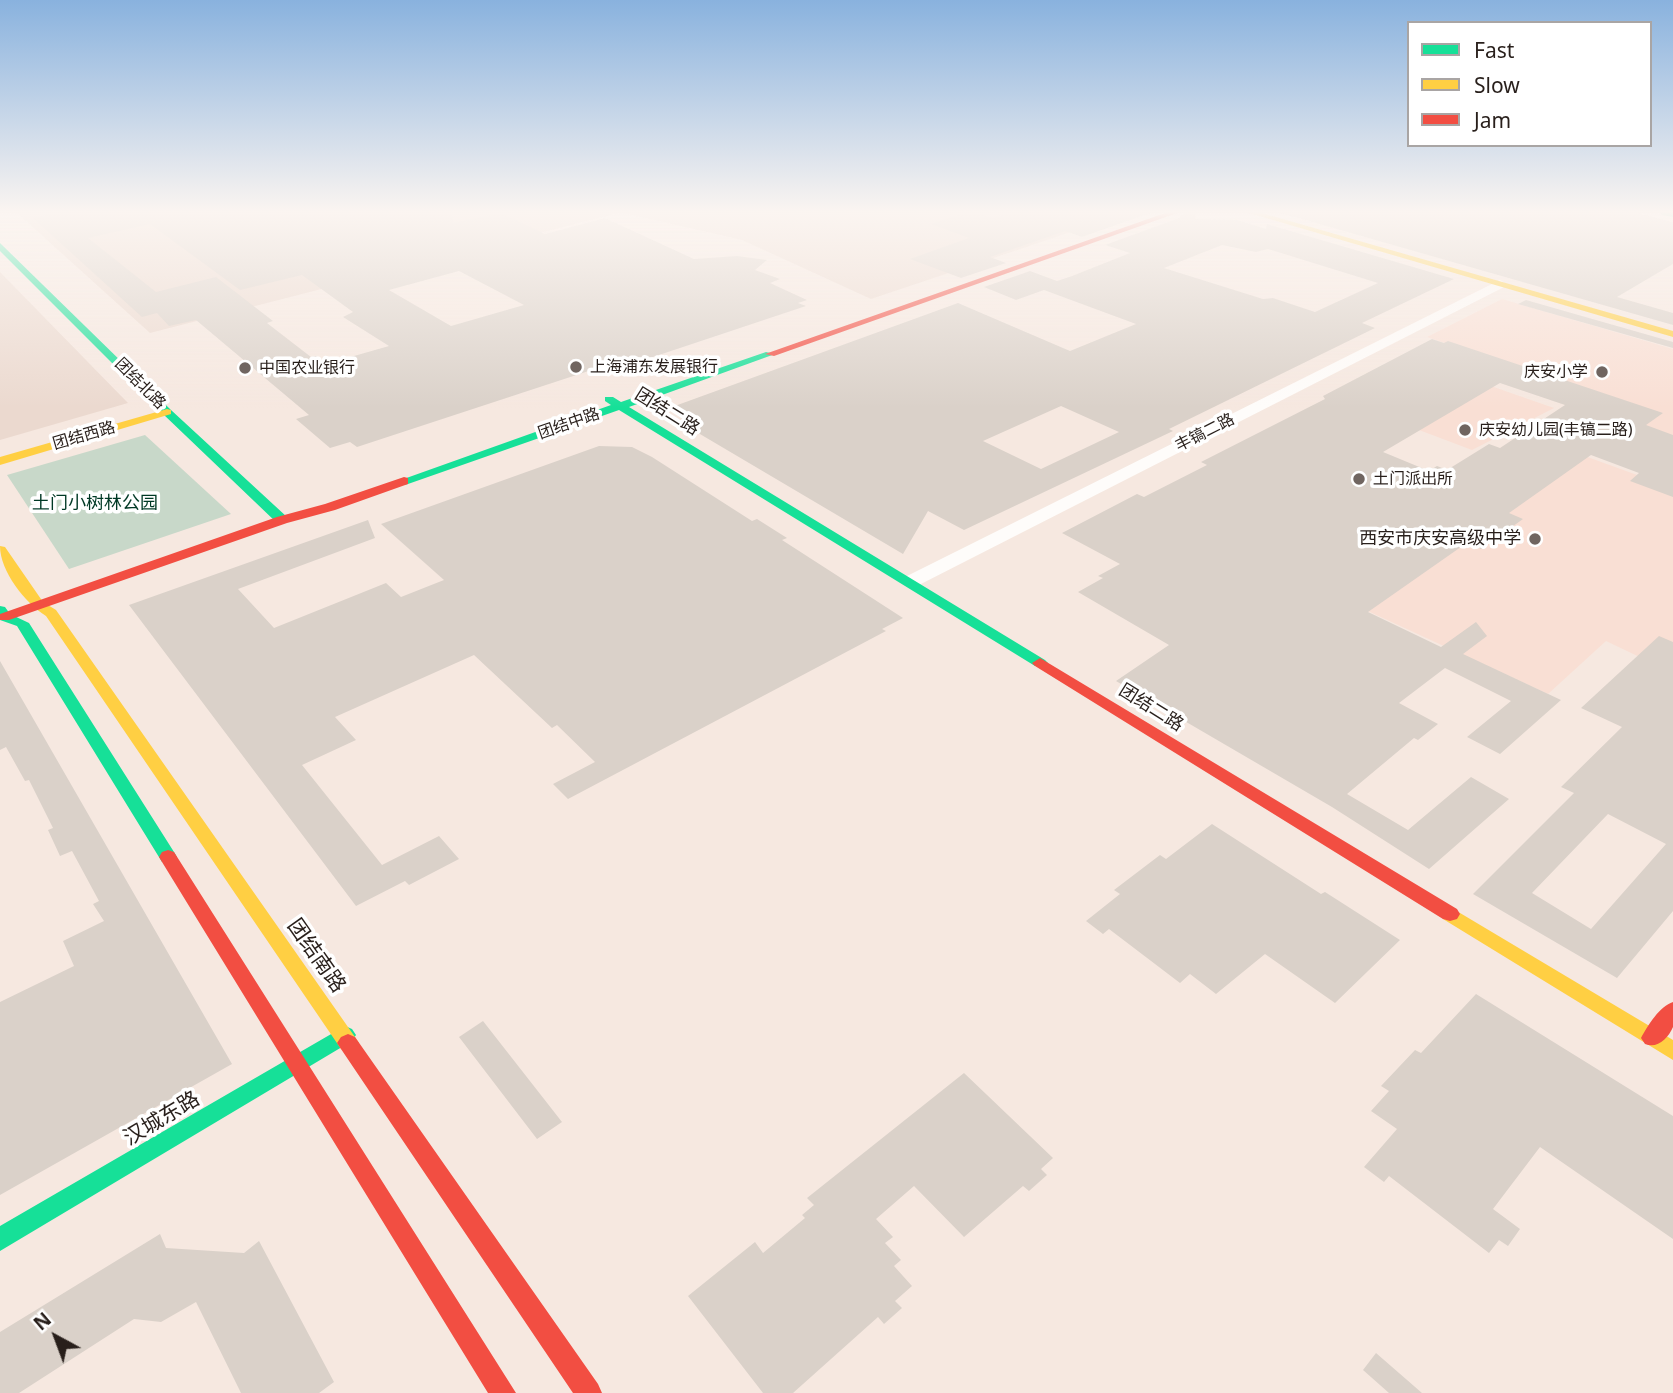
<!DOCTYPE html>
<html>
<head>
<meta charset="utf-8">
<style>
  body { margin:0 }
  #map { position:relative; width:1673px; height:1393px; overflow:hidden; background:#f6e8e0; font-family:"Noto Sans",sans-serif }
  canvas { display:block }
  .legend { position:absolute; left:1407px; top:21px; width:245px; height:126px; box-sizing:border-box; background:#fff; border:2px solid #a9a5a4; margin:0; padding:9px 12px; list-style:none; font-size:21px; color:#281f1b }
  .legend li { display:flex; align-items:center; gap:14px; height:35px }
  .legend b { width:35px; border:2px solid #a9a5a4 }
  .north { position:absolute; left:21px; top:1302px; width:70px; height:70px; -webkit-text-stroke:5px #fff; paint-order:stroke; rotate:319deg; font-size:19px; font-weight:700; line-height:28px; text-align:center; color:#281f1b }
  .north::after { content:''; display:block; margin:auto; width:24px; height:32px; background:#281f1b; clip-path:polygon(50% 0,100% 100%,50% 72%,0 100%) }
</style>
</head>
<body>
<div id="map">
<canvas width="1673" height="1393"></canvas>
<ul class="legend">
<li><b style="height:9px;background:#16e098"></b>Fast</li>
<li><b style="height:9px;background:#ffcf43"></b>Slow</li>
<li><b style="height:9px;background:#f24e42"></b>Jam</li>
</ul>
<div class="north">N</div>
</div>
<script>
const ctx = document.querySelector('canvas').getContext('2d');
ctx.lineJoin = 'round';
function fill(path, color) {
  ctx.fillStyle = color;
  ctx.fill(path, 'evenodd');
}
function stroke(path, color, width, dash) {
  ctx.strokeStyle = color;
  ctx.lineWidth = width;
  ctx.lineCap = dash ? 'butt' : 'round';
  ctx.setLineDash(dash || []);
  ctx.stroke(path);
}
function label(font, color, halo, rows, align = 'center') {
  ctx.font = font + ' "Noto Sans","Noto Sans SC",sans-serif';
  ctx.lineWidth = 7;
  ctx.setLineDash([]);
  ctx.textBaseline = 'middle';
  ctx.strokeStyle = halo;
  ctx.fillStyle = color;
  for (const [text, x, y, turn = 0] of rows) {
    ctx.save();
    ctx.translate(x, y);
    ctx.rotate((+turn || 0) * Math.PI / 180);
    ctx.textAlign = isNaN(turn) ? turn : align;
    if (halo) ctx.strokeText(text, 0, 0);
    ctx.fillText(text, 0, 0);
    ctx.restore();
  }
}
fill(new Path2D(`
  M17 213H618L150 333Z
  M623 213H1128L871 299 742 240Z
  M0 272 128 403 0 440Z`), '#ebd9cf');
fill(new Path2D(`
  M1502 299 1673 349V459L1598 395 1427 337Z
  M1445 370 1554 408 1472 450 1366 410Z
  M1546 442 1673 488V673L1606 641 1548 694 1320 589Z`), '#f9dfd4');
fill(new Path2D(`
  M145 435 231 514 69 569 7 475Z`), '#c8d8c9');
fill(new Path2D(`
  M56 213H452L453 223 501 213 545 234 605 218 694 259 737 256 767 260 755 270 780 279 770 283 807 300 798 303 806 306 620 368 613 363 357 447 350 442 330 448 296 419 309 415 196 320 169 326 157 313 142 317 33 218ZM150 224 240 290 302 275 353 312 343 317 389 346 326 364 316 356 311 357 267 323 273 321 216 277 156 292 88 238ZM459 271 524 305 451 326 389 290Z
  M964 213H978L993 218 1007 213H1150L1082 237 1065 231 990 257 1006 263 961 278 910 259 969 238 931 224Z
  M1184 213H1195L1196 219 1238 220 1266 229 1267 224 1454 279 1362 323 1375 328 1169 429 1173 431 964 530 928 511 903 554 683 424 691 422 675 412 678 411 672 407 958 303 1070 351 1136 324 1044 290 1016 300 984 287 1030 271 1057 281 1072 276 1130 253 1105 245 1179 218ZM1222 245 1256 252 1268 249 1378 283 1315 312 1273 298 1263 299 1164 268ZM1061 406 1119 432 1041 469 983 441Z
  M1281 213H1636L1673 222V264L1617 297 1673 313V325Z
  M1526 300 1673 342V348L1518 304Z
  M1432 339 1444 343 1448 341 1663 413 1646 425 1673 435V497L1630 481 1639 473 1591 455 1509 513 1523 519 1481 549 1468 542 1368 612 1441 647 1476 622 1487 636 1463 654 1561 700 1500 754 1467 737 1511 701 1445 668 1399 703 1438 724 1418 740 1414 738 1347 794 1408 830 1471 777 1509 799 1429 869 1332 807 1116 681 1169 645 1078 592 1103 578 1098 576 1120 564 1062 533 1137 494 1144 497 1207 465 1201 462 1325 399 1323 396ZM1500 383 1565 405 1500 448 1489 444 1447 470 1437 466 1429 471 1383 452Z
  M599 446 632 447 652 457 752 521 757 519 787 538 782 540 903 618 882 629 886 631 568 799 553 784 595 762 557 725 552 728 474 655 335 717 356 740 302 765 382 865 439 836 459 859 409 885 405 881 356 906 129 605 368 520 375 538 238 589 274 628 386 583 401 597 444 580 381 524Z
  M1659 636 1673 642V911L1617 978 1473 894 1574 793 1561 787 1622 727 1581 708ZM1608 814 1666 844 1591 929 1532 893Z
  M0 661 232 1064 0 1195V1002L74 966 63 941 104 921 93 904 99 901 72 851 60 856 48 830 53 828 29 780 25 781 6 747 0 750Z
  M1212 824 1321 894 1325 892 1400 940 1335 1003 1265 954 1216 994 1190 974 1180 983 1109 929 1103 934 1086 921 1120 894 1114 890 1160 855 1166 859Z
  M1476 994 1673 1116V1239L1540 1147 1493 1209 1520 1229 1508 1246 1499 1240 1489 1253 1389 1176 1384 1182 1364 1167 1397 1129 1371 1111 1389 1091 1381 1086 1415 1050 1421 1053Z
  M483 1021 562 1122 537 1139 459 1037Z
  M964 1073 1053 1158 1041 1169 1047 1175 1029 1191 1023 1186 964 1237 914 1186 876 1219 893 1237 885 1243 901 1260 894 1266 912 1286 895 1301 902 1308 884 1324 878 1317 793 1393H763L688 1296 755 1242 763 1253 805 1218 802 1215 814 1205 807 1198Z
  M160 1234 166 1248 244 1253 259 1241 334 1382 319 1393H241L196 1302 161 1322 134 1319 19 1393H0V1332Z
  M1376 1353 1422 1393H1389L1363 1370Z`), '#dad1c9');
fill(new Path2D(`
  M1500 280 1506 284 1504 287 917 586 910 588 901 582 903 578Z`), '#fefcfa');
fill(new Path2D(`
  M1661 213H1673V217L1662 215Z
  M0 243 171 410 287 517V523H277L163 414 0 251Z
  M766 352 775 354 629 407 1045 660 1048 663 1045 666H1035L619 410 408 484 404 485 398 481 611 405 605 401V397H613L621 402Z
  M0 606 5 607 10 614 29 623 174 852 177 857 174 862H162L17 626 0 620Z
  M345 1026 352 1029 356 1035 352 1041 0 1251V1226Z`), '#16e098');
fill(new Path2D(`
  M1249 213H1262L1673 331V337Z
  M167 409 171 410V414L0 465V457Z
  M0 546 5 547 43 602 56 610 355 1037 359 1043 355 1049 348 1052 341 1049 46 616C25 603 0 571 0 546Z
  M1450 907 1673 1040V1060L1443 919 1440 914 1443 909Z`), '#ffcf43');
fill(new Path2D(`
  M1165 213H1177L774 356 765 354Z
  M404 477 408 478V484L335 510 287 523 9 620H0V614L277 517 325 504Z
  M1040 658 1457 909 1460 914 1457 919 1450 921 1443 919 1035 666 1032 663Z
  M168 850 174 852 516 1393H488L162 862 159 857 162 852Z
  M1673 1002C1673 1009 1673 1020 1673 1027 1668 1039 1657 1049 1645 1044L1641 1038C1648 1025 1660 1006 1673 1002Z
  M348 1034 355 1037 598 1384 602 1393H573L341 1049 337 1043 341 1037Z`), '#f24e42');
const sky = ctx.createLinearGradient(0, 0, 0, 408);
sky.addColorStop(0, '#89b2de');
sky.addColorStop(0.52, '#fbf5f1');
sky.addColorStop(1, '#fbf5f100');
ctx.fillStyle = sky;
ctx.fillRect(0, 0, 1673, 408);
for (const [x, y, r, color] of [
  [576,367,7,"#706560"],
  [245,368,7,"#706560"],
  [1602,372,7,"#706560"],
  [1465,430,7,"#706560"],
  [1359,479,7,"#706560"],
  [1535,539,7,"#706560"]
]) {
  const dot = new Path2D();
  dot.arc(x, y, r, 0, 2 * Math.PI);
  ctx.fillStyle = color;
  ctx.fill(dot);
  stroke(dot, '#fff', 2.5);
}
label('16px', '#281f1b', '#fff', [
  ["上海浦东发展银行",590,367],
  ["中国农业银行",259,368],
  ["庆安小学",1588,372,"right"],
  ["庆安幼儿园(丰镐二路)",1479,430],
  ["土门派出所",1373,479]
], 'left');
label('16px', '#281f1b', '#fff', [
  ["团结北路",140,384,45],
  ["团结中路",569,424,-19],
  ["丰镐二路",1205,433,-27],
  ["团结西路",84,436,-16]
]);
label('18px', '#281f1b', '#fff', [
  ["团结二路",667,412,32],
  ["团结二路",1151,708,32]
]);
label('18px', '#003925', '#fff', [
  ["土门小树林公园",95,504]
]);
label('18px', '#281f1b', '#fff', [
  ["西安市庆安高级中学",1521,539]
], 'right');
label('21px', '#281f1b', '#fff', [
  ["团结南路",316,956,55],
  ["汉城东路",162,1119,-31]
]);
</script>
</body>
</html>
